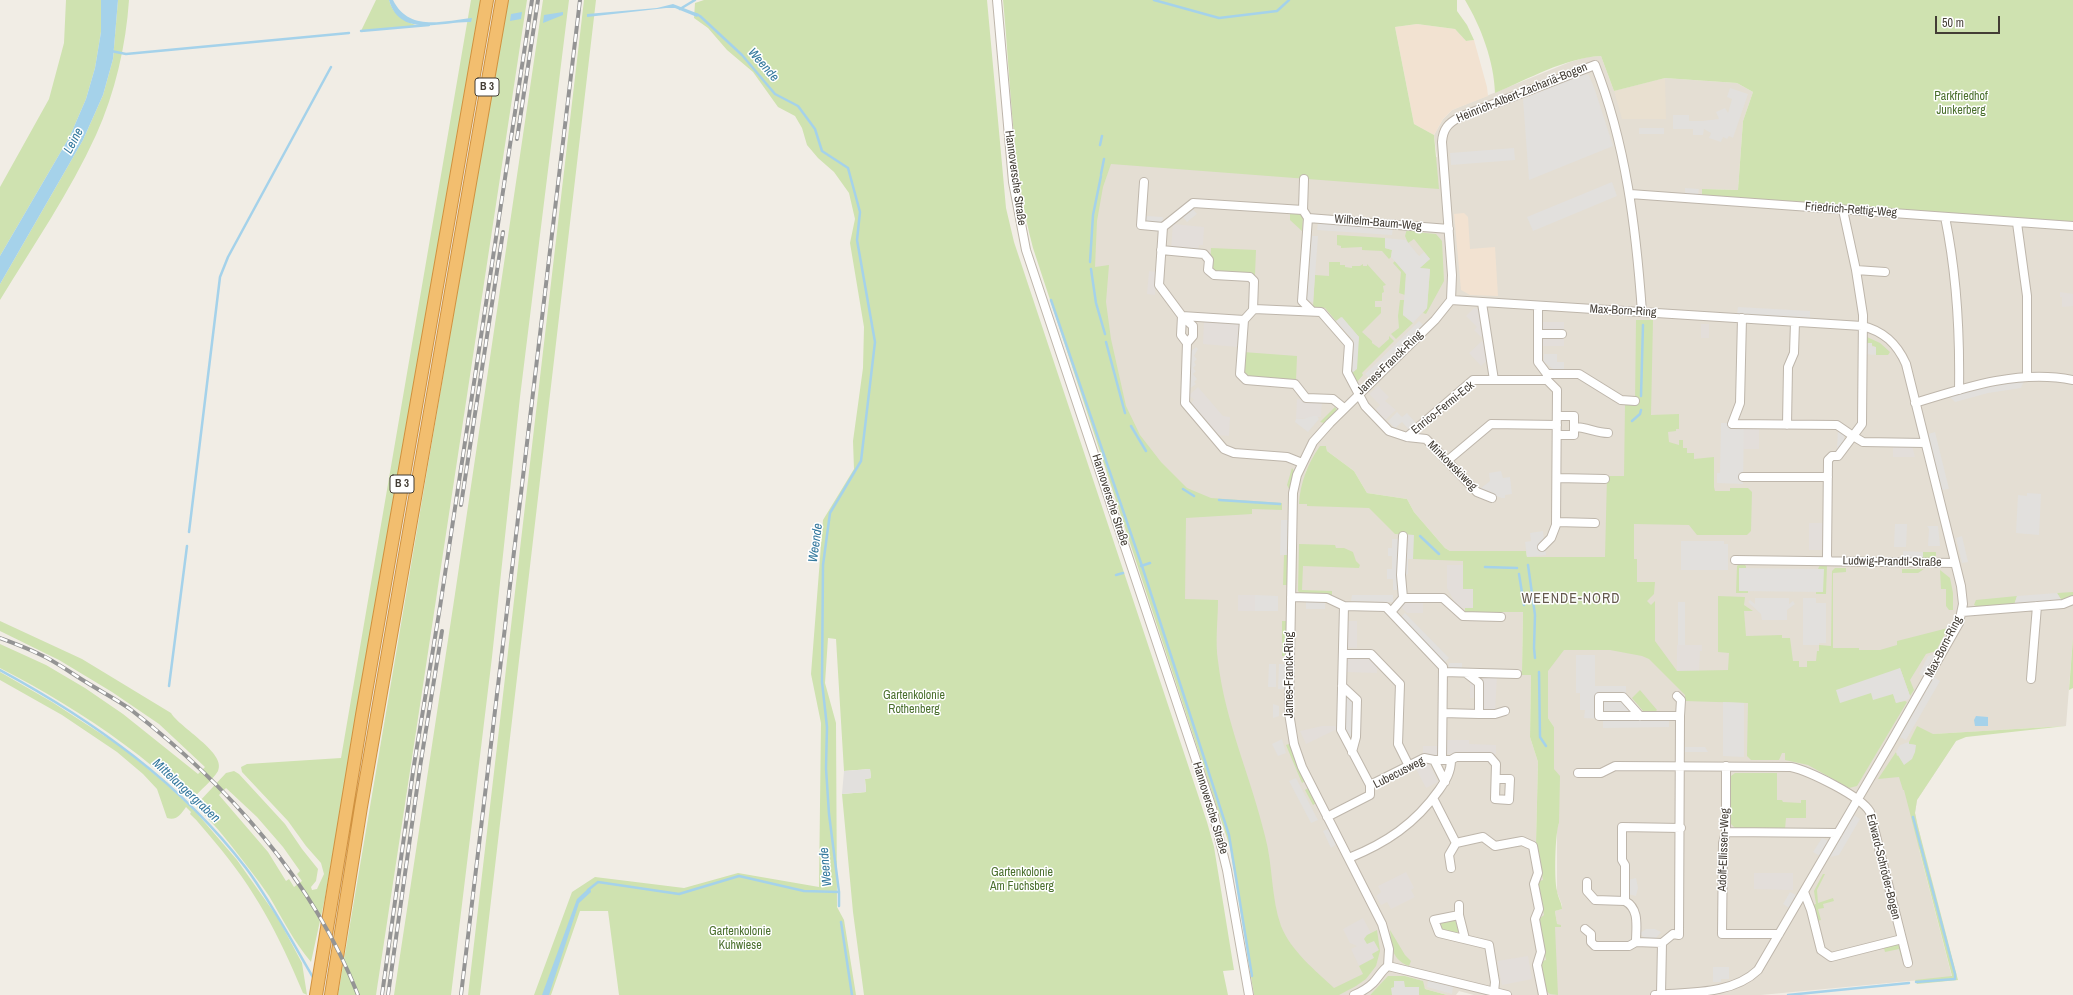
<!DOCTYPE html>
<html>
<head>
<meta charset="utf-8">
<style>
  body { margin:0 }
  #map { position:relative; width:2073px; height:995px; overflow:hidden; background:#f1ede5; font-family:"Archivo Narrow",sans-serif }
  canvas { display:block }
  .scale { position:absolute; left:1935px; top:16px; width:65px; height:18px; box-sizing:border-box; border:2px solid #433d35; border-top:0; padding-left:5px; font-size:12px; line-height:14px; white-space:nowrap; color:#433d35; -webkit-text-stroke:3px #fff; paint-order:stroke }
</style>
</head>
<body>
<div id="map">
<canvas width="2073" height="995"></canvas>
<div class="scale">50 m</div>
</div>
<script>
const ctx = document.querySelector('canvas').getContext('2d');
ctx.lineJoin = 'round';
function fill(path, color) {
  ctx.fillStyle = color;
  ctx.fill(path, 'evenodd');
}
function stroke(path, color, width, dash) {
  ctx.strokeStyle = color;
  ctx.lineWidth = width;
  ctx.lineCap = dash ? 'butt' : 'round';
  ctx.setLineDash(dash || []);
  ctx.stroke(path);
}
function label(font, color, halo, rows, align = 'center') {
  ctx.font = font + ' "Archivo Narrow",sans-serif';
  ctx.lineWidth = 3;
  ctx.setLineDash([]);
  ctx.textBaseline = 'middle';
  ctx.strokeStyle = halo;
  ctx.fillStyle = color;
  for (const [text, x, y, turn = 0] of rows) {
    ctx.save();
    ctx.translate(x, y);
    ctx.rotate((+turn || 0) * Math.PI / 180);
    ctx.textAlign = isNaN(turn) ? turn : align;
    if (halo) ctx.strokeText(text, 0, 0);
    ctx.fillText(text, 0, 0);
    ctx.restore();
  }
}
fill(new Path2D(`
  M1601 56 1614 91 1665 78 1737 83 1753 92 1743 121 1738 190 1702 189V195L2073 223V638L2066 726 1934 734 1956 741 1917 800 1915 813 1923 848 1919 849 1952 977 1761 995H1474L1459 991 1456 995H1447L1425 989 1422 981 1405 976H1389L1370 995H1326L1283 949 1163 574 1061 159 1437 157 1434 135 1443 119 1452 110 1570 62 1587 57ZM1326 446 1327 451 1354 471 1367 493 1407 499 1414 512 1445 548 1450 551H1526L1539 669 1548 671V718L1554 727V769L1559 823 1557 828V892L1562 905V909L1555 911 1557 924 1536 843 1538 762 1530 737 1531 675H1517V672L1522 671 1523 612H1465L1473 589 1463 588V561L1370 503 1300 500 1306 471Z`), '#e4ded3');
fill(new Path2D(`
  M1417 24 1455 29 1466 41 1474 40 1487 87 1488 96 1452 110 1443 119 1434 135 1414 124 1395 27Z
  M1464 213 1468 217 1470 249 1495 247 1498 296 1470 295 1461 290 1454 214Z`), '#f2e2d1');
fill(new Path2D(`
  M1173 224 1204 227 1203 245H1199L1198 251 1171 249Z
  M1149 271 1156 272 1155 295 1147 294Z
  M2060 292 2073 294V306L2062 307V297H2060Z
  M1474 308 1481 310 1485 333 1481 337 1474 330 1477 327 1466 316Z
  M1204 320 1242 322 1241 340H1238V347L1203 344Z
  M1542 322H1564V346H1542Z
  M1701 324H1709V338H1701Z
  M1482 341 1484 344 1486 342 1489 359 1481 366 1469 353Z
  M1378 386 1389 397 1385 401 1396 410 1384 421 1376 409 1380 405 1369 394Z
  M1198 387 1223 416 1230 417 1229 436 1218 435 1191 403 1194 400 1189 395Z
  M1297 399 1322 401 1321 417 1296 419Z
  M1744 426H1759V449H1743Z
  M1893 445H1912L1915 457H1893Z
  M1809 523H1824L1823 550H1809Z
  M1447 565H1463V588L1473 589V608H1458L1447 588Z
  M1238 595H1255V611H1238Z
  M1408 601H1423V613H1407L1401 607Z
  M1346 621H1357V648L1346 647Z
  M1677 645H1702V651H1700L1699 671H1677Z
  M1350 657H1370L1377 665V673L1345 672V661Z
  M1483 675H1497L1495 711H1484V704L1481 703 1482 694 1484 693Z
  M1470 680 1477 685V698H1470Z
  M1322 726H1335L1337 729 1306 744 1300 731Z
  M1446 740H1469V744L1496 745V754H1445Z
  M1423 746H1439L1438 757 1423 756Z
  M1428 761 1438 782 1426 788 1415 767Z
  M1406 872 1414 888 1411 890 1415 897 1391 909 1387 902 1381 905 1376 896 1381 892 1378 886Z
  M1754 873H1793V890L1754 889Z
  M1363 918 1371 933 1364 938 1366 942 1374 940 1379 951 1374 958 1359 966 1351 949 1357 946 1350 943 1343 929Z
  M1528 956 1532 979 1502 985 1497 961Z`), '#e3deda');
fill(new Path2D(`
  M1665 78 1666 119H1622L1614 91Z`), '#e9e0d0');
fill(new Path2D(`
  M66 0H101V32L95 68 86 99 70 136 0 256V187L49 99 64 43Z
  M118 0H129C126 45 115 93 96 135 70 192 33 246 0 300V284L83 140 103 95 113 59Z
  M376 0H389C393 15 404 21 418 26L361 31Z
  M471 0H481L325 898 311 962C294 942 282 918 269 896 257 878 243 861 230 844 172 770 83 711 0 668V644L46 665 85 688 123 714 198 774 205 767 159 724 112 692 59 660 0 631V621L82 659 171 713C180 728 227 753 218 771 212 781 200 790 193 799L198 803 226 773 234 771 239 774 285 824 302 849 318 869 316 881 311 887 312 890 317 889 324 874 321 863 306 846 288 821 242 772 241 767 247 764 341 758ZM226 788 257 817 283 847 300 871 297 874 302 881 294 887 289 879 286 881 268 852 219 795Z
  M507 0H527L376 995H338Z
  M543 0H569L520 397 492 657 451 995H394L455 594Z
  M584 0H596L480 995H468Z
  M704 0H987L1006 208 1014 242 1207 822 1214 847 1234 970 1223 971 1228 995H864L853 912 842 794 866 792 865 779 871 778 870 769 844 771 836 639 828 638 825 683 836 723 837 907 844 920 856 995H619L608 911H580L551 995H534L572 892 595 877 684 888 738 873 819 887 821 723 811 674 823 520 854 469 853 441 863 368 864 327 850 243 855 219 849 193 834 172 818 158 807 145 802 128 795 116 778 107 753 72 727 50 708 28 694 18 695 3Z
  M1003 0H1457V11L1467 25 1474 40 1466 41 1455 29 1417 24 1395 27 1414 124 1434 135 1439 189 1111 164 1103 187 1097 221 1095 267 1109 265 1106 302 1111 339 1126 406 1140 435 1161 462 1187 488 1211 498 1282 503V510L1252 509V514L1186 518 1185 599 1218 600C1218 620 1215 641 1218 661 1225 722 1251 777 1265 836 1273 865 1271 898 1281 926 1291 951 1315 970 1334 988L1363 974 1359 966 1374 958 1372 954 1379 950 1374 941 1367 944 1364 939 1367 935 1377 930 1380 951 1376 966 1366 979 1356 986 1339 995H1254L1230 847 1033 248C1012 168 1011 83 1003 0Z
  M1465 0H2073V223L1702 195V189L1738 190 1743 121 1753 92 1737 83 1665 78 1614 91 1601 56C1564 58 1529 79 1495 93 1494 61 1481 27 1465 0Z
  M1290 214H1300L1303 218 1302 231 1290 220Z
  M1407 229 1413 230 1415 232 1436 234 1442 241 1444 281 1426 314 1423 313 1427 308 1430 269 1419 268 1430 259 1414 239 1408 243 1405 236Z
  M1337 235 1385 238V248L1392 250 1391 257 1389 259 1382 251 1362 250V247L1341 248V246L1337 245Z
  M1211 248 1256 250 1255 275 1214 273 1210 269Z
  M1395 261 1406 274 1405 295 1399 293 1401 272 1393 263Z
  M1329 262H1340V265H1345V267L1352 268V266H1360L1363 264V266H1367V264L1386 285 1383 286 1384 292 1382 293V301H1375V307H1381V313L1362 332 1372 341V343L1379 348 1389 339V336L1394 341 1362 373 1363 375 1357 382 1352 373 1359 337 1341 317 1336 321 1325 308 1313 307 1315 275 1329 276Z
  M1400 300H1404L1403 315 1413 323 1396 339 1391 334 1399 328 1398 316Z
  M1636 320H1653L1651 415 1679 414V429H1676V431L1668 432 1669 442 1679 445V440H1683V448H1687V453H1694V459L1714 457V487L1715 491H1730V488H1748L1752 492 1751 531 1747 535H1697L1689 525 1634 524V559H1637V582H1655L1654 594 1647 601 1651 605 1655 601V641L1677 671 1728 670 1729 653 1718 652V596L1745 597 1744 605 1753 611H1744L1746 636 1782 635V638H1790L1793 661H1799V667H1807V661H1816L1817 651H1819V645L1831 646 1832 571 1835 568H1846V572L1833 573V648H1859V650H1880L1897 645V641L1948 628 1936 651 1926 654 1910 680 1914 690 1910 696 1900 668 1871 693H1893L1896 703 1905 701 1907 702 1857 786 1849 788 1808 765 1785 760V753H1782L1779 760H1751L1747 756 1748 703 1685 701V695L1649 659 1642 656 1610 650H1564L1548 671V718L1554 727V769L1560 776 1559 823C1555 833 1554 879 1557 891 1558 898 1562 903 1562 909L1555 911 1557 924 1561 925V927H1555L1558 995 1550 994 1546 991 1540 964 1542 961 1546 960 1538 920 1544 915 1537 884 1539 881 1543 880 1536 843 1538 762 1530 737 1531 675H1517V672L1522 671 1523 612H1465V608H1473V589H1463V561L1413 559V535L1395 534 1369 508 1307 506V504H1299C1300 483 1308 463 1320 446H1326L1327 451 1354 471 1367 493 1407 499 1414 512 1445 548 1450 551H1526L1527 557H1605L1607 476H1624L1625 404 1635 403Z
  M1867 337 1880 343 1890 352 1888 355H1876V347L1865 343Z
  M1243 352 1297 356 1296 381 1246 378 1242 374Z
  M1335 407 1337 410 1324 423 1320 422Z
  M1292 468 1294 471 1290 491 1287 485Z
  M1299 544 1335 545 1336 548H1344L1353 552 1356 561 1360 565 1359 568 1303 566 1302 590 1332 591V595L1301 594 1298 591Z
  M1923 552H1936V559H1923Z
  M1284 555H1287V585H1283Z
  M1739 564H1744L1746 566V568H1740L1739 590 1748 591V593H1736L1737 566Z
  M1820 565H1827L1826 594H1816V592H1823V569H1818Z
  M1902 569H1924L1918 573H1902Z
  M1940 570 1950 578 1953 593V610H1949L1946 606V589H1941Z
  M2073 592V597L2062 601 2057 593Z
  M2017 596 2014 605 1978 607 1974 605 1976 600Z
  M1282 621H1286V656H1282Z
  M2073 638V688L2069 690Z
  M0 672 52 702 123 748 165 783 195 811 237 860 278 918 302 963 307 995 303 993C279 935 255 889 214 841 206 832 199 822 190 814L191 812 186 807C181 814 177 821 167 818L157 789 143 774 117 752 62 715 0 680Z
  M1640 690 1657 710 1655 712H1644L1632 698Z
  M1917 726 1933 734 2066 726 1966 737 1956 741 1917 800 1915 813 1917 823 1958 980 1917 984 1915 980 1952 976 1904 790H1903L1899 777 1878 779 1896 752 1897 756 1916 745 1909 744V742Z
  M1289 744 1305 781 1302 783 1286 745Z
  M1735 773H1777V800H1782L1783 802 1801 803V800H1806V818H1786L1785 829 1735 828 1731 824V776Z
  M1308 788 1316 803 1313 805 1305 790Z
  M1823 874H1825L1817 890 1818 903 1833 898 1834 901 1823 904 1824 908 1818 909 1821 920 1817 921 1813 905 1816 904 1814 891Z
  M1455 920 1459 932 1454 933 1442 930 1441 923Z
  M1390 930 1405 955 1411 961 1409 966C1391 959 1392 947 1390 930Z
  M1899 944 1903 956H1901L1899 949 1885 952 1884 948Z
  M1388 976H1405L1423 981 1425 989 1447 995H1370Z`), '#cfe2b0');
fill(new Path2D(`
  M1584 74 1589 75 1595 90 1613 146 1529 180 1523 99Z
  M1730 88 1748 94 1733 138 1729 136 1727 139 1723 137 1721 142 1709 138 1711 133 1704 129 1703 135H1693V129H1673V115H1689V121H1702L1719 119 1716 112 1725 108 1728 113 1732 99 1727 97Z
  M1639 128H1664V134H1639Z
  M1514 148 1515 160 1451 165 1450 153Z
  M1612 182 1617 196 1533 231 1527 217Z
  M1685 188 1699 189 1698 195 1685 194Z
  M1192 208 1197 214 1187 222 1182 216Z
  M1146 216 1163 217 1162 224 1146 223Z
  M1318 223 1393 228 1392 235 1317 230Z
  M1312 236H1318L1313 302 1307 301Z
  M1385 238 1406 240 1419 256 1424 252 1430 259 1420 268 1430 269 1427 308 1413 323 1403 315 1406 274 1391 257 1392 250 1385 248Z
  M1738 307 1810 311V318L1737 314Z
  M1342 317 1359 337 1357 369 1352 373 1354 341 1336 321Z
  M1419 321 1423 325 1369 378 1365 374Z
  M1865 343H1872V347H1876V355L1865 354Z
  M1196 347 1198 349 1194 356 1197 359 1194 362 1196 365 1193 368 1196 371 1193 374 1197 379 1194 382 1196 384 1188 390 1191 351Z
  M1544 354H1557V362H1564V372H1557L1544 362Z
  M2024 381 2021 388 1988 393 1955 402 1949 396 1986 387Z
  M1397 412 1402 417 1407 413 1416 423 1412 427 1413 429 1411 432 1402 422 1395 428 1388 421Z
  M1313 416H1317L1319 419 1308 432 1295 422 1296 419H1303Z
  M1721 423H1744L1743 484 1717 483V473H1720Z
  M1838 428H1844V451H1837Z
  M1935 432 1949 489 1942 490 1928 434Z
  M1501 471 1503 478 1510 477 1512 494 1505 495V498H1502L1482 491 1480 489 1490 481 1489 473Z
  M2027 493 2041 494 2039 535 2016 533 2018 495 2027 496Z
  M1281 520H1288L1287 555H1280Z
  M1895 524H1907L1906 547H1894Z
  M1927 526H1938L1940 546H1928L1929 529Z
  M1543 531 1546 555 1527 557 1525 542 1531 541 1530 533Z
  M1399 534 1414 535 1413 559H1408V574L1405 575V590H1393V579H1387V569H1392V556H1388V548H1392V539H1399Z
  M1962 536 1968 562 1962 563 1956 538Z
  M1681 541H1724V544H1728V570H1681Z
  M1903 551 1923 552V559H1903Z
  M1739 568 1824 569 1823 592 1739 591Z
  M2057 593 2062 601 2014 605 2017 596Z
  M1255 595 1278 596V611H1255Z
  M1352 595H1393V602L1351 601Z
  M1755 598H1789V604L1793 601 1795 604 1787 610V620H1762L1761 614 1748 602 1750 600 1755 604Z
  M1803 598H1816V603H1826V643H1819V645H1803Z
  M1306 602H1325V609H1306Z
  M1678 602H1685V645H1678Z
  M1405 613 1449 658 1444 663 1400 618Z
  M1938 654 1924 677 1919 674 1928 656Z
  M1576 655H1595V686H1626V703L1630 707V719H1669V727L1603 728V719L1584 718 1585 710H1580V693H1576Z
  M1449 663H1462V670H1449Z
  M1269 664H1276V687H1268Z
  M1279 664H1286L1285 689H1278Z
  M1900 668 1910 696 1909 699 1896 703 1893 694 1873 700 1871 693 1840 703 1836 690Z
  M1934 677 1940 681 1906 740 1900 737Z
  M1345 693 1353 701V738L1344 729Z
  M1723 702 1744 703V757L1723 756Z
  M1273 704 1279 706V716L1273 718Z
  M1282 739 1286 753 1278 756 1272 744Z
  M1909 742V744L1916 745 1915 752 1912 759 1904 765 1896 752 1900 745Z
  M1684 747H1705L1708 752H1684Z
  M870 769 871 778 865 779 866 792 842 794 844 771Z
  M1296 778 1318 820 1311 823 1289 781Z
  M1854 815 1860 819 1839 855 1830 857Z
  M1329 828 1337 844 1331 848 1323 831Z
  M1822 838 1828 841 1820 856 1813 852Z
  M1636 878 1638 888 1636 896 1628 894V880Z
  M1790 892 1796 895 1789 908 1783 904Z
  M1646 929H1655L1661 932 1656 938H1644L1640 933Z
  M1713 967H1729V979H1721V982H1713Z
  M1428 980 1453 987 1452 994 1427 987Z
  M1394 981H1404L1405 987H1419V995H1392L1391 988 1394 987Z`), '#e2e0dd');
fill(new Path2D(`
  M101 0H118L113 59 103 95 83 140 0 284V256L70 136 86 99 95 68 101 32Z
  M389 0H393C409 32 442 21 472 18L471 22C443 21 400 39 389 0Z
  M673 4 699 14 697 17 675 8H666L587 17V14L657 8Z
  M522 12 521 19 510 21 511 14Z
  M563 12V15L543 23 544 15Z
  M1976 716 1988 717V726H1975L1974 720Z
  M590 887 591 892 579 903 549 995H542L577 899Z`), '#a5d2ea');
stroke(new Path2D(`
  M1154 0 1219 18 1277 11 1289 0
  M680 9 695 0
  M361 31 429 25
  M111 51 126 54 349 33
  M1100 145 1102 136
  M1101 174 1104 159
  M1090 262 1093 215 1101 176
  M1091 269 1096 303 1105 334
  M1051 300 1142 566 1229 835 1252 976
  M1106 342 1125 413
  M1641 396 1643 325
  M1632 421 1640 414 1641 410
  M1131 426 1146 451
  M1183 489 1194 496
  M1219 500 1280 504
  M189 532 220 277 228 257 331 67
  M1420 536 1439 554
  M1528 565 1535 615 1534 648 1535 658
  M1141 566 1150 563
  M1485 567 1517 568
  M1519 574 1524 605
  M1116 575 1123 573
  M0 670C94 721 181 783 246 868 272 903 292 942 314 979
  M1539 672 1540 737 1546 746
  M169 686 187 546
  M1913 817 1955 974V979L1916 982
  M588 890 598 882 679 894 739 876 804 891 839 892 829 814 826 768 827 727 822 682 823 565 830 513 861 461 875 342 857 240 860 212 848 168 822 151 815 129 798 106 775 94 742 55 700 16 696 14
  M839 892V906
  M841 922 852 995
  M1788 995 1909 983`), '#a5d2ea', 2.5);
const minor = new Path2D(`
  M997 0 1013 182 1026 250 1212 808 1227 870 1249 995
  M1144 182 1141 225 1163 227
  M1630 194 2073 226
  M1303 210 1304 179
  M1843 210 1856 270 1863 315 1862 424 1853 436 1863 442 1925 443
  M1945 217C1957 275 1960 331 1959 390
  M1308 218 1302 301 1312 311
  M2017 223 2027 296V376
  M1161 250 1204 254 1209 260 1208 270 1214 275 1250 277 1254 281 1253 310
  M1856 270 1885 272
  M1451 300 1862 326C1884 331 1897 344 1906 364L1961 586 1963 604 1959 623 1890 744 1758 970C1732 995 1689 992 1655 995
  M1451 300 1452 275 1442 142C1443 129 1448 123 1460 117L1595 65C1626 144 1636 228 1642 312
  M1482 303 1494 380
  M1538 306V362L1547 374V380L1557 390 1556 525 1551 538 1542 547
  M1742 318 1740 403 1732 424 1837 425 1853 436 1838 456H1832L1828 460 1827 557 1829 561
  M1244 320 1254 309 1321 312 1349 344 1347 372 1365 406 1389 431 1407 437 1426 439 1477 492 1492 498
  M1538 334H1562
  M1187 343 1193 336V326L1182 316 1181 335 1187 343 1185 403 1224 449 1234 453 1287 457 1302 463
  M1547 374H1579L1621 400 1635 401
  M1915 403C1966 387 2020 369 2073 380
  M1344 408 1333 399 1306 398 1295 384 1246 380 1240 374 1244 320 1182 316 1159 285 1163 227 1193 203 1303 210 1308 218 1449 229
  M1787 425 1788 367 1794 353 1795 322
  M1574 427C1587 427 1596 433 1608 433
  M1557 435H1574V416H1557
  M1407 437 1473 380H1547
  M1447 461 1491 424 1557 425
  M1743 477H1828
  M1557 478 1605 479
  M1557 522 1595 523
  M1735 560 1955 563
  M1291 597 1327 598 1344 606 1386 607 1443 667 1442 760
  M1403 598H1443L1463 616 1501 617
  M1344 606 1341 730 1370 785
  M1391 612 1403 598 1401 575 1403 536
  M1962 612 2063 604 2073 600
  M1343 654H1371L1400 684 1398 744 1409 766
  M1443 672 1517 674
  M2031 679 2037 606
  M1342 686 1357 700 1356 737 1352 752
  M1677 696 1681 700 1680 716
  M1443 713 1479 714V683L1466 673
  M1479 714H1495L1505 711
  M1640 716 1623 697H1599V716H1680L1679 935 1673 934 1662 943 1661 994
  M1726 766V832L1723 843 1722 934H1779
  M1578 773H1601L1615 766 1791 767C1809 771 1861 796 1870 812L1902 939 1831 957 1821 950 1811 910 1804 892
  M1445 782 1434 760H1451L1456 757H1490L1496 764 1495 799 1509 800 1510 779H1496
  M1433 798 1456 843 1483 837 1495 846 1522 841 1533 846 1538 873 1534 884 1539 909 1535 919 1541 952 1537 965 1543 995
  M1327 817 1370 795V785L1424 758 1434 760
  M1726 832 1838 833
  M1349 858C1386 843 1415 824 1439 790 1446 780 1451 772 1451 760
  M1451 868 1449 855 1456 843
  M1587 882V891L1595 900 1625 901
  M1459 905V915
  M1585 929 1591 934V942L1595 946H1629L1636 942
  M1465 939 1459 915 1434 920 1439 933 1489 945 1495 982 1494 992
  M1902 939 1908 963
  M1662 943 1636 942C1636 927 1640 909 1625 901V865L1622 860V827L1681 828
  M1388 966 1389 949 1382 924 1302 767 1294 744 1289 713 1293 493 1297 475 1313 442 1330 423 1435 320 1451 300
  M1388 966 1507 995
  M1354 995C1361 992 1367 989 1373 983 1379 977 1381 971 1388 966`);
const highway = new Path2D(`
  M316 995 362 715 487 0
  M331 995 361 807 502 0`);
stroke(minor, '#beb6ab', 10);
stroke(highway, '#d09240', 14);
stroke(minor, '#fff', 8);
stroke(highway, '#f2be6f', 12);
const rail = new Path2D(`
  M517 139 538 0
  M461 505 503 232
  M0 638C13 643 27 648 39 654 55 661 71 673 86 682 100 691 116 699 130 709 227 784 313 880 358 995
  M382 995 414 765 440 607 532 0
  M388 995 420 767 442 631
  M461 995 580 0`);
stroke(rail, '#949494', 4);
stroke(rail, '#fff', 2.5, [8]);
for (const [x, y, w] of [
  [487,87,24],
  [402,484,24]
]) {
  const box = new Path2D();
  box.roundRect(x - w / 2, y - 9, w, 18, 3);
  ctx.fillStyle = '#fff';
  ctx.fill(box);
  stroke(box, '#433d35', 1);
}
label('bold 11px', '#433d35', null, [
  ["B 3",487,87],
  ["B 3",402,484]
]);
label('12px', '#433d35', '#fff', [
  ["Heinrich-Albert-Zachariä-Bogen",1522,93,-22],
  ["Hannoversche Straße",1015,178,82],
  ["Friedrich-Rettig-Weg",1851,210,4],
  ["Wilhelm-Baum-Weg",1378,223,5],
  ["Max-Born-Ring",1623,311,3],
  ["James-Franck-Ring",1390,363,-44],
  ["Enrico-Fermi-Eck",1443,408,-39],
  ["Minkowskiweg",1452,466,45],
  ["Hannoversche Straße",1110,500,72],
  ["Ludwig-Prandtl-Straße",1892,562,1],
  ["Max-Born-Ring",1944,647,-63],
  ["James-Franck-Ring",1290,675,-90],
  ["Lubecusweg",1399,773,-27],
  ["Hannoversche Straße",1210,808,73],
  ["Adolf-Ellissen-Weg",1724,850,-88],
  ["Edward-Schröder-Bogen",1883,867,76]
]);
label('12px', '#4a6f2d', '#fff', [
  ["Parkfriedhof",1961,97],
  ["Junkerberg",1961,111],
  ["Gartenkolonie",914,696],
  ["Rothenberg",914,710],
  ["Gartenkolonie",1022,873],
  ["Am Fuchsberg",1022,887],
  ["Gartenkolonie",740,932],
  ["Kuhwiese",740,946]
]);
label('italic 13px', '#35799e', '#fff', [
  ["Weende",763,65,49],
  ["Leine",74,141,-62],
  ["Weende",816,543,-82],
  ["Mittelangergraben",186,791,43],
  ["Weende",826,867,-95]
]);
ctx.letterSpacing = '1px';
label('14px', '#655a4d', '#fff', [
  ["WEENDE-NORD",1571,599]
]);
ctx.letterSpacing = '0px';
</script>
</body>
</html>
